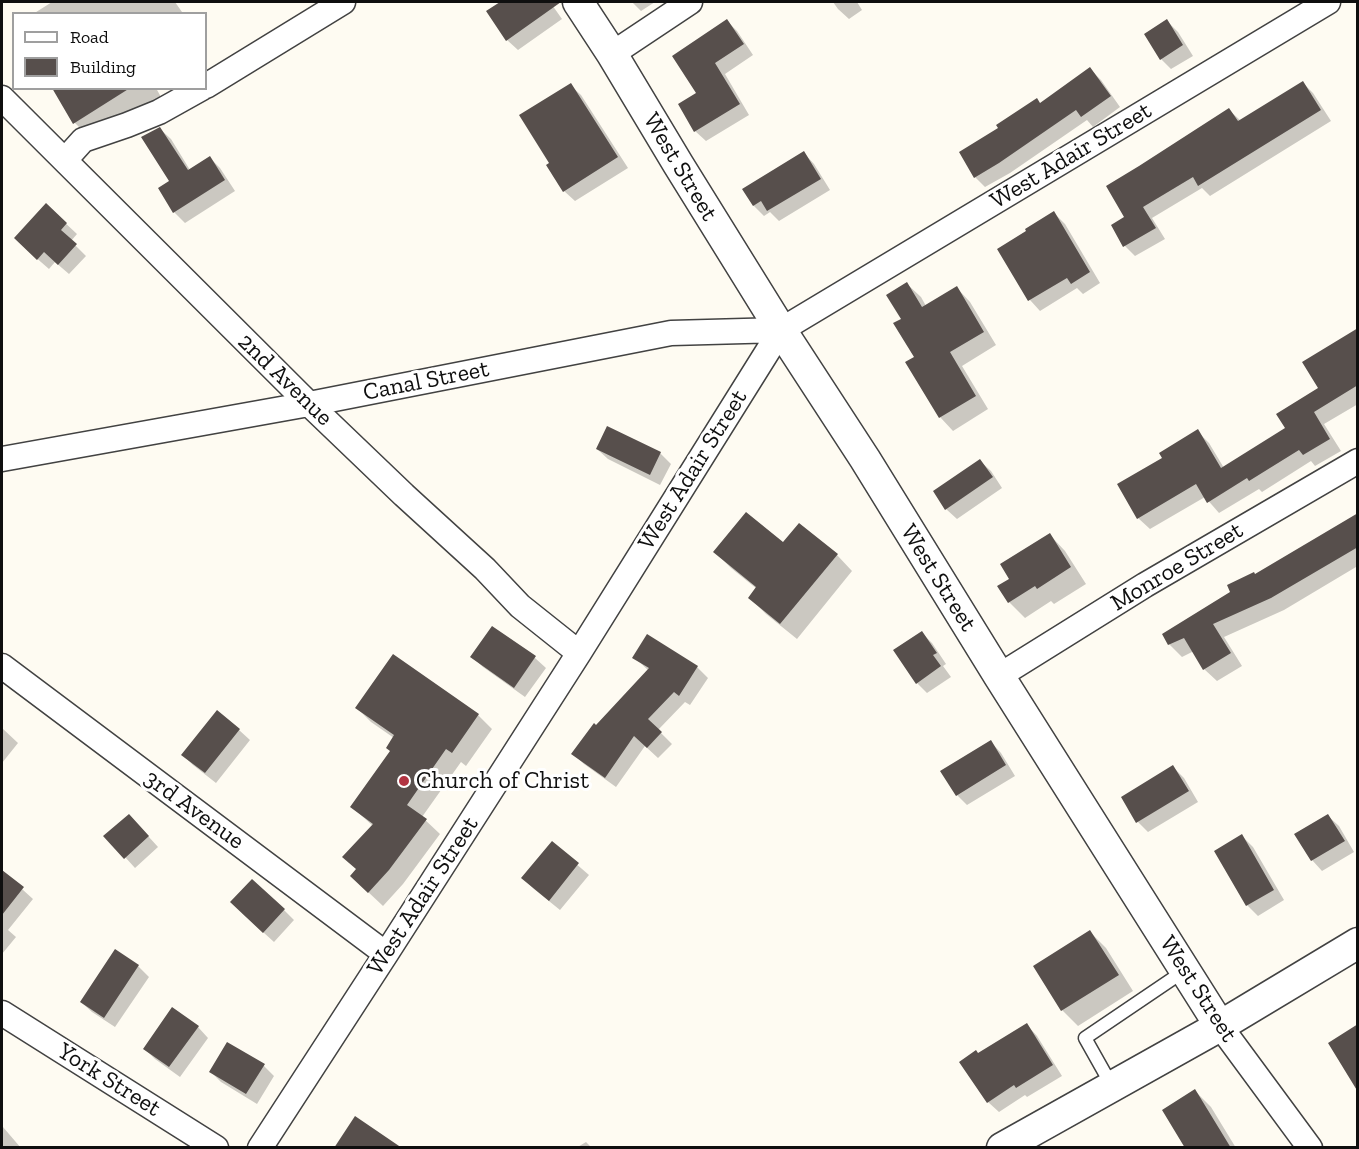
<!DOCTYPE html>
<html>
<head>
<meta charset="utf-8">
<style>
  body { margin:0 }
  #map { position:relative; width:1359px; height:1149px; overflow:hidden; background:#fefbf2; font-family:"Zilla Slab",serif }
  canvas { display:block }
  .frame { position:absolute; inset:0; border:3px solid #0f0f0f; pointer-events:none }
  .legend { position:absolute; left:12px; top:12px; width:195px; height:78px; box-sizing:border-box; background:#fff; border:2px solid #9f9f9f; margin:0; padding:8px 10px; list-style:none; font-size:18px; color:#0f0f0f }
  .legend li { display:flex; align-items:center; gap:12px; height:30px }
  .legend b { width:30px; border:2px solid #9f9f9f }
</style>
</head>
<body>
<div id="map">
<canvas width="1359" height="1149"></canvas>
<div class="frame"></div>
<ul class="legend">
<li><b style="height:8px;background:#fff"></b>Road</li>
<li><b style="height:16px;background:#574f4c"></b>Building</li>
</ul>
</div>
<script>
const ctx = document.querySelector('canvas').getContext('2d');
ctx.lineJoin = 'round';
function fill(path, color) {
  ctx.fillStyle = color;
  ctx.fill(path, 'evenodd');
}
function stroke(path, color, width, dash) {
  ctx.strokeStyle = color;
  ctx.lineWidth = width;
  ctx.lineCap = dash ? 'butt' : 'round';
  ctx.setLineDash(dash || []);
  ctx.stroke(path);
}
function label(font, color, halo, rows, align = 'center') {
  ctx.font = font + ' "Zilla Slab",serif';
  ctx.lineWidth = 6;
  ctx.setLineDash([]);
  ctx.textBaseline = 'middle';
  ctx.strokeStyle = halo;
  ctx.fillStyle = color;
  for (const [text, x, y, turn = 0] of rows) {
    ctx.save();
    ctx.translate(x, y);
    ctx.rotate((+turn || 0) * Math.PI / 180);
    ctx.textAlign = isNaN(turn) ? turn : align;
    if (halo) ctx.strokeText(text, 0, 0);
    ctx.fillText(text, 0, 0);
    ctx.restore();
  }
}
fill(new Path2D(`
  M52 2H59L60 3 63 2H175L182 12 179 14H33Z
  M502 2H550L562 19 518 50 507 40 488 11Z
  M632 2H655L641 11Z
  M833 2H858H857L862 10 849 19 838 9Z
  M727 21 737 31 753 55 725 74 749 115 706 141 695 131 698 94Z
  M1167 21 1178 32 1193 56 1171 69 1161 59Z
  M1090 69 1101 80 1120 107 1093 127 1087 120 1010 173 985 187 975 177 1041 104Z
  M1303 83 1313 93 1331 121 1210 196 1202 188 1152 218 1165 239 1135 256 1125 246 1127 218 1229 110 1241 121Z
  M570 85 581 95 628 168 575 201 564 191 551 164Z
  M53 88H156L162 99 94 142 75 123Z
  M160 129 171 139 190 170 210 158 220 168 235 191 185 223 174 212 171 182Z
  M804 153 814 164 830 190 779 221 770 212 764 216 754 206 744 190Z
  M46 205 77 234 71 241 86 256 69 274 55 262 49 269 26 249Z
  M1054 213 1065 224 1100 283 1083 294 1077 288 1040 311 1030 300 999 249Z
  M907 284 921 297 926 306 957 288 970 302 996 345 962 366 988 409 953 431 940 417 916 358 903 320Z
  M1358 329V404L1324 424 1341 451 1315 466 1311 461 1262 492 1259 489 1219 513 1205 497 1150 529 1138 518 1164 458 1197 431 1209 443 1224 468 1287 428 1320 388Z
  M597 449 660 453 671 464 660 485 608 459Z
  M980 461 991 471 1002 488 957 519 946 509 935 492Z
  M1358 519V569L1356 567 1284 610 1224 637 1242 666 1217 681 1204 669 1194 651 1182 657 1169 644 1255 576Z
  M1050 535 1065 551 1086 584 1054 604 1051 601 1025 618 1009 602 1011 579Z
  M783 544 837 555 852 571 797 639 766 614 750 598 757 589 731 568 715 552Z
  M493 628 535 658 546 668 525 697 483 667 472 657Z
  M922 633 932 643 946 664 943 666 951 677 927 693 917 683Z
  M648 636 697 667 708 678 690 705 685 702 658 730 672 744 658 758 645 746 616 787 584 764 573 754 596 727 649 671 634 657Z
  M357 708 478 715 492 729 466 766 461 762 422 817 440 834 403 884 383 906 366 890 358 870 373 826 352 807 392 752 394 738 371 722Z
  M2 728 18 743 2 763Z
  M239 730 250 740 216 783 193 765 183 755Z
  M991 742 1001 753 1015 776 967 805 957 795Z
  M1173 767 1184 778 1198 802 1148 832 1138 822Z
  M1328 816 1339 826 1354 852 1322 871 1312 860Z
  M139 826 158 847 135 868 125 857Z
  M1242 836 1253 847 1284 900 1258 916 1247 905Z
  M552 843 589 875 560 910 534 889 523 878Z
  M2 871 33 899 8 930 16 937 2 954Z
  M284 910 294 920 274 942 242 913Z
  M1090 932 1106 948 1133 991 1078 1026 1062 1010Z
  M115 951 138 966 149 977 115 1027 92 1012 81 1002Z
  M1027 1025 1037 1036 1062 1076 1027 1097 1025 1095 999 1112 988 1102 979 1055Z
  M198 1027 208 1038 180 1077 155 1059 145 1049Z
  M264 1066 274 1076 257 1104 221 1082 211 1072Z
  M1195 1091 1211 1107 1236 1148H1187Z
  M2 1125 3 1127 21 1148H2Z
  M586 1142 592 1148H576Z`), '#0003');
fill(new Path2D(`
  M500 2H561L506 41 486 11Z
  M727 19 744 44 715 63 740 104 694 132 678 104 696 93 672 56Z
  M1167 19 1183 45 1160 60 1144 34Z
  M1090 67 1111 96 1081 117 1076 110 999 163 974 178 959 152 998 128 996 125 1037 98 1040 103Z
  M1303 81 1321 110 1198 186 1193 177 1143 207 1156 228 1123 247 1111 225 1124 217 1106 186 1139 166 1229 108 1238 121Z
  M571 83 618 157 563 192 546 165 549 163 519 115Z
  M52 88H130L73 124Z
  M160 127 188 170 210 156 225 180 173 213 158 188 169 181 141 137Z
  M804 151 821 179 767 211 761 201 753 206 742 189Z
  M46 203 67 223 61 230 77 244 58 265 44 252 37 260 14 238Z
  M1054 211 1090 272 1071 284 1067 278 1028 301 997 249 1026 231 1025 229Z
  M907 282 922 307 957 286 984 332 950 352 976 396 939 418 905 362 914 357 893 323 901 319 886 295Z
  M1358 328V385L1314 412 1330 439 1303 455 1299 450 1249 481 1247 478 1207 503 1196 484 1137 519 1117 484 1162 458 1159 453 1198 429 1221 468 1285 428 1276 414 1318 388 1302 362Z
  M607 426 661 452 650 475 596 449Z
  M980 459 993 477 945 510 933 491Z
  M746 512 783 542 799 523 838 554 780 624 748 598 756 587 713 552Z
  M1358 513V547L1271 598 1213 624 1231 653 1203 670 1184 638 1168 645 1162 634 1230 592 1227 585 1254 572 1255 574Z
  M1050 533 1071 567 1037 589 1035 586 1008 603 997 586 1009 579 1000 564Z
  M492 626 536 656 514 688 470 657Z
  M922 631 937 653 933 655 941 666 916 684 893 650Z
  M647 634 698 666 679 696 674 692 648 719 662 732 647 748 634 736 605 778 571 754 594 723 596 725 649 668 632 658Z
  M393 654 479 714 452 753 446 749 407 805 427 819 389 870 368 893 350 876 356 869 342 857 373 824 350 807 390 751 386 748 394 735 355 708Z
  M217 710 240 729 205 773 181 755Z
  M991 740 1006 765 956 796 940 771Z
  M1173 765 1189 791 1136 823 1121 797Z
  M129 814 149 836 124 859 103 836Z
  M1328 814 1345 841 1311 861 1294 834Z
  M1242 834 1274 890 1246 906 1214 851Z
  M552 841 579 863 549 901 521 878Z
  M2 870 24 887 2 915Z
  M252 879 285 909 263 933 230 902Z
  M1090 930 1119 975 1061 1011 1033 966Z
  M115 949 139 965 104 1018 80 1002Z
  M172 1007 199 1026 169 1067 143 1049Z
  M1027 1023 1053 1065 1016 1088 1014 1085 987 1103 959 1062 976 1050 978 1053Z
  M1358 1024V1092L1328 1043Z
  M227 1042 265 1064 246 1094 209 1072Z
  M1195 1089 1231 1148H1185L1162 1110Z
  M355 1116 402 1148H334Z`), '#574f4c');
const service = new Path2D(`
  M1112 1086 1085 1038 1184 971`);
const minor = new Path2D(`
  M612 54 690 2
  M206 86 343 2
  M2 98 309 404 404 495 485 569 520 606 579 653
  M65 160 83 140 127 125 159 112 202 88
  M2 459 309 404 671 333 781 330
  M2 666 386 954
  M999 676 1145 585 1358 461
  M2 1013 216 1148
  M1220 1026 1310 1148
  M260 1148 386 954 579 653 781 330 1328 2`);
const tertiary = new Path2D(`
  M578 2 612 54 678 164 781 330 865 459 999 676 1220 1026
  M1002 1148 1220 1026 1358 943`);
stroke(service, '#424242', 15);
stroke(minor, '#424242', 27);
stroke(tertiary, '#424242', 33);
stroke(service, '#fff', 12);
stroke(minor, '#fff', 24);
stroke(tertiary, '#fff', 30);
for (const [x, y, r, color] of [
  [404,781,6,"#b23442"]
]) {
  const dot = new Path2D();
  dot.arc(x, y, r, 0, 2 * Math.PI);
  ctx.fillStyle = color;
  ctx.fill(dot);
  stroke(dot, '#fff', 2);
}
label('24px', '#0f0f0f', '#fff', [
  ["West Adair Street",1071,156,-31],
  ["West Street",680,167,59],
  ["2nd Avenue",285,380,44],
  ["Canal Street",426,381,-11],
  ["West Adair Street",693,470,-58],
  ["Monroe Street",1177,567,-31],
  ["West Street",938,578,58],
  ["3rd Avenue",194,810,36],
  ["West Adair Street",423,896,-57],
  ["West Street",1198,989,57],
  ["York Street",109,1080,32]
]);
label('24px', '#0f0f0f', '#fff', [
  ["Church of Christ",416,781]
], 'left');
</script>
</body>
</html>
